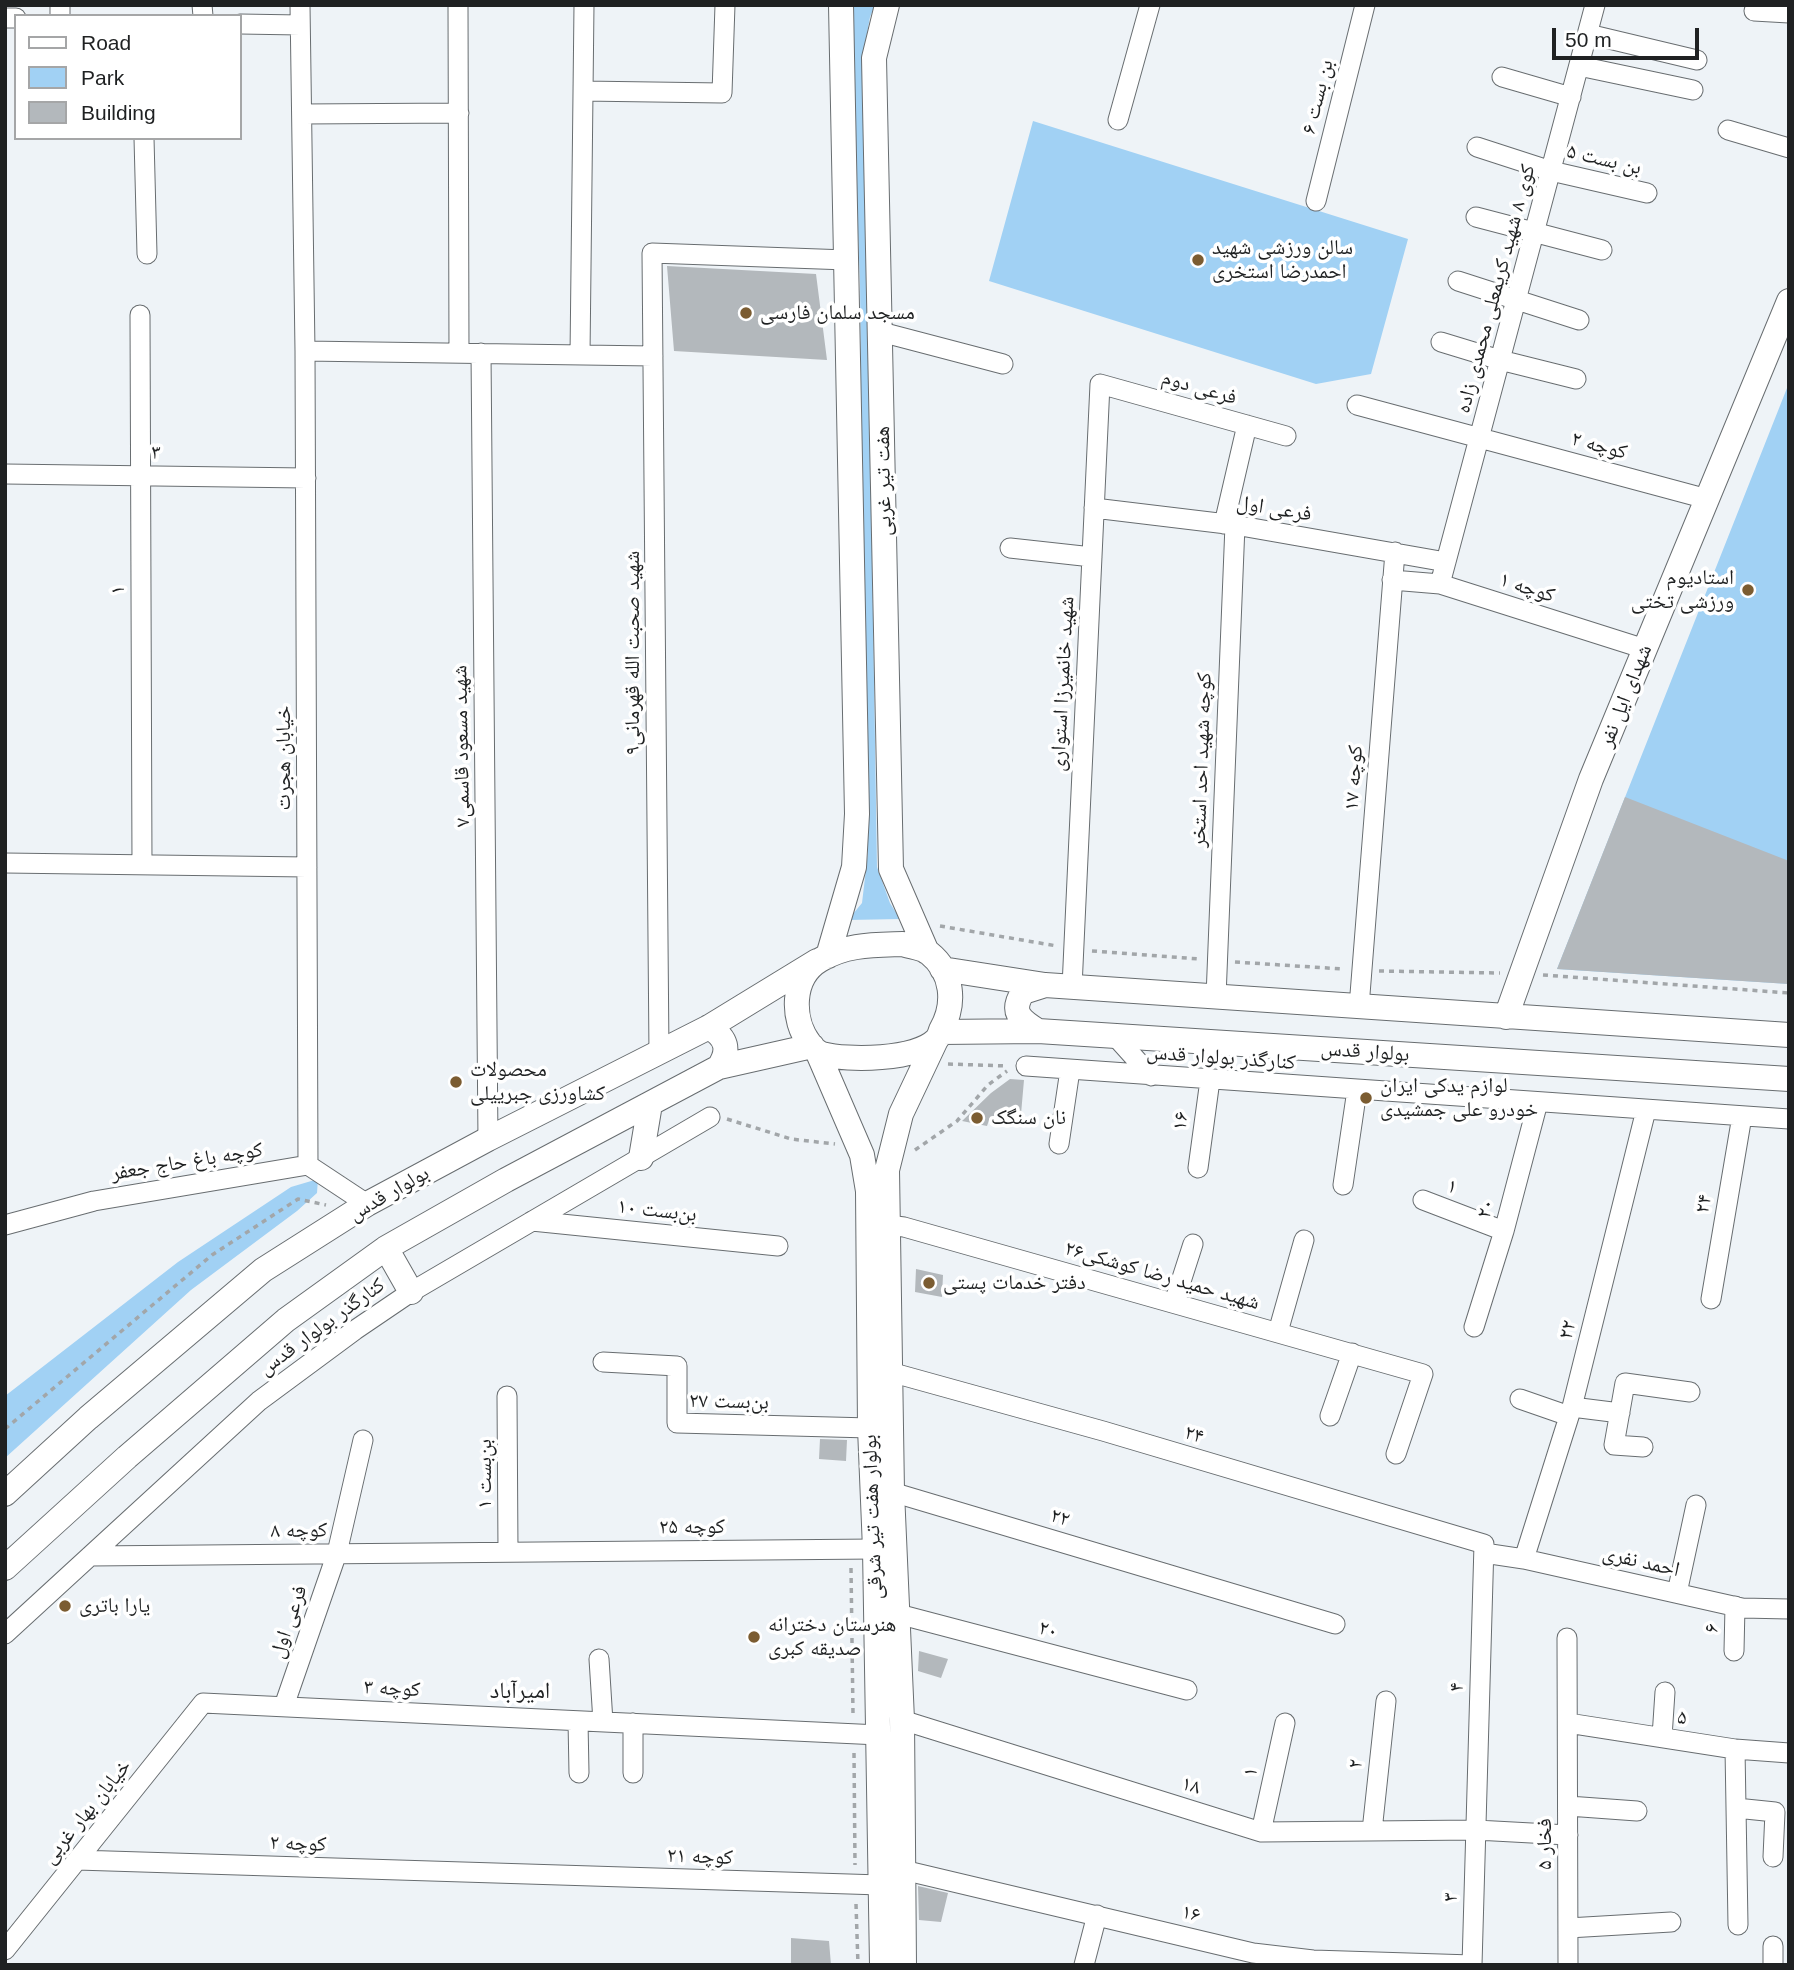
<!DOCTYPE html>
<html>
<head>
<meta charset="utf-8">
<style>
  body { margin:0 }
  #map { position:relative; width:1794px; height:1970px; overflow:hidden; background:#eef3f7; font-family:Helvetica,sans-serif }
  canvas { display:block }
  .frame { position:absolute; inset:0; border:7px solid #1f2122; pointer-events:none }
  .legend { position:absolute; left:14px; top:14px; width:228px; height:126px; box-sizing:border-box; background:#fff; border:2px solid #a5a6a7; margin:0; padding:9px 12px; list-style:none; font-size:21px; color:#1f2122 }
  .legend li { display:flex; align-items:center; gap:14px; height:35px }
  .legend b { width:35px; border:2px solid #a5a6a7 }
  .scale { position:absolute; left:1552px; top:28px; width:147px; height:32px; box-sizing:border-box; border:4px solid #1f2122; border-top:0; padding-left:9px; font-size:21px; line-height:24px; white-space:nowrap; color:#1f2122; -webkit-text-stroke:5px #fff; paint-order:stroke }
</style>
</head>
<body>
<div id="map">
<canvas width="1794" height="1970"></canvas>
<div class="frame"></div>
<ul class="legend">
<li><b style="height:9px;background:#fff"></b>Road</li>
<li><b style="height:19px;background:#a1d1f4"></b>Park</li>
<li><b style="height:19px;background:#b3b8bc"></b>Building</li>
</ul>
<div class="scale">50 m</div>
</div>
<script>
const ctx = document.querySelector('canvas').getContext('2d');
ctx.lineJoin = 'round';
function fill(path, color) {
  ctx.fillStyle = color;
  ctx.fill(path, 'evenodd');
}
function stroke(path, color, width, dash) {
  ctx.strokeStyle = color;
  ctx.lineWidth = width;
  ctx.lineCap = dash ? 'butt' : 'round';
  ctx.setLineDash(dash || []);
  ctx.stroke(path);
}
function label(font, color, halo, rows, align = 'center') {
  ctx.font = font + ' Helvetica,"Noto Naskh Arabic",sans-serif';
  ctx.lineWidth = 7;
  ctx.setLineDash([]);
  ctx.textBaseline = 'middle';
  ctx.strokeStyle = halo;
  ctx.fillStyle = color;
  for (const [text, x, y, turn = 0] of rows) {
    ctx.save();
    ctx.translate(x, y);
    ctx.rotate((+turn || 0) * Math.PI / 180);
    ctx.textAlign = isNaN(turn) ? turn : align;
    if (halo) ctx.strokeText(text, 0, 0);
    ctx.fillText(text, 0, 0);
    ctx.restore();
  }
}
fill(new Path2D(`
  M854 5H875L870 17 864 50 877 867 890 903 900 919 848 920 862 903 868 852 864 709 860 283 854 130Z
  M1033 121 1408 239 1371 374 1316 384 989 281Z
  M1789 383V984L1557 969Z
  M318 1179 317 1193 297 1211 191 1290 5 1458V1396L178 1262 291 1187Z`), '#a1d1f4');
fill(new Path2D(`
  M667 266 816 274 827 360 674 351Z
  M1625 797 1789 861V984L1557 969Z
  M1010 1079 1024 1080 1021 1114 990 1117 987 1126 962 1121 991 1093Z
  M916 1269 943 1275 942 1297 915 1292Z
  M820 1439 847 1440 846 1461 819 1459Z
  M919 1651 948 1659 941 1678 918 1671Z
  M918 1886 948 1893 941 1922 919 1920Z
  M791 1938 829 1941 831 1965H791Z`), '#b3b8bc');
const minor = new Path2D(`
  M202 5 203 16
  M300 5 305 351 308 1165
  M458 5 459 353
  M1754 11 1789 13
  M60 16V5
  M5 18H16
  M240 24 300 25
  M1588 34 1697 60
  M1579 66 1693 90
  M1502 77 1571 97
  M583 91 722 93 725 5
  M302 114 459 113
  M1118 120 1150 5
  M1728 130 1789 148
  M144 138 147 254
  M1477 147 1551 171 1647 193
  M1316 201 1365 5
  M1476 217 1602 250
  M1458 281 1579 320
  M140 315 142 865
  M881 332 1003 364
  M1441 342 1500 360 1576 379
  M305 351 653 356
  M481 353 488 1139
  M580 355 584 5
  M1357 405 1707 499
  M5 474 306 478
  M1094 508 1235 525 1446 562
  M1224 524 1247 425
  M1010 548 1092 557
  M1392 580 1440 584 1645 649
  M1440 584 1595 5
  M5 863 307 867
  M1072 987 1100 384 1286 436
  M1216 997 1235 525
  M1359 1007 1395 552
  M1115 1036 1151 1076
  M659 1053 652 253 847 260
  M1026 1066 1789 1119
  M1059 1144 1070 1070
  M1198 1168 1210 1080
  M1343 1185 1357 1090
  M1423 1200 1504 1231
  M532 1221 778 1246
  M5 1225 94 1201 308 1165 367 1204
  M888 1225 904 1227 1423 1374 1396 1454
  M1711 1299 1742 1116
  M1174 1303 1193 1244
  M1474 1327 1504 1231 1538 1102
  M1278 1332 1304 1240
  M603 1362 677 1366V1423L870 1428
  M890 1372 1103 1431 1484 1544 1472 1965 1313 1960 1253 1953 903 1870
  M507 1396 508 1551
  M1520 1399 1569 1416
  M1572 1407 1620 1413
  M1330 1416 1352 1353
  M1643 1447 1614 1445 1625 1383 1690 1392
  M892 1492 1335 1624
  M1484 1553 1524 1559 1742 1608 1789 1609
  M90 1556 875 1549
  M1524 1559 1572 1407 1646 1110
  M1677 1593 1696 1505
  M898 1614 1187 1690
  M5 1634 259 1401 355 1330 411 1292 710 1117
  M1567 1638 1568 1965
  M1734 1651 1735 1606
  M599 1659 603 1722
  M284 1706 337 1553 363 1440
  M902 1720 1261 1832 1476 1830 1568 1835
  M578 1721 579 1773
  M633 1723V1773
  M1568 1723 1735 1749 1789 1753
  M1662 1737 1665 1692
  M1735 1749 1738 1925
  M1568 1806 1637 1811
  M1736 1808 1775 1812 1773 1857
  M1372 1831 1386 1701
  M1261 1832 1285 1723
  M77 1860 881 1885
  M1568 1928 1671 1922
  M5 1950 203 1703 879 1735
  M1084 1965 1097 1915
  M1773 1965V1946`);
const major = new Path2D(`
  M887 5 874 58 891 869 927 952
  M903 944C911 947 923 948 929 953 953 972 956 1004 941 1030 940 1033 939 1037 936 1040 916 1060 848 1061 822 1054 816 1052 814 1049 810 1044 791 1020 791 977 820 960 846 944 875 945 903 944Z
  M828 956 854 867 857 814 841 5
  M942 969 1045 985 1789 1035
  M1506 1017 1591 779 1789 301
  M709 1027C727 1038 730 1050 719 1067
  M1038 1031C1020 1020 1010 1012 1023 992L1045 985
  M941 1032 1038 1031 1789 1079
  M818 1053 862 1155 868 1191 870 1428 875 1549 882 1965
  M641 1158 650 1104
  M386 1248 411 1292
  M5 1494 88 1418 263 1270 367 1204 488 1139 709 1027 817 961
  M5 1568 127 1457 286 1320 386 1248 506 1180 719 1067 812 1046
  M904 1965 902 1720 892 1492 887 1170 901 1114 936 1040`);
stroke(minor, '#686d70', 21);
stroke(major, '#686d70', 26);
stroke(new Path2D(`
  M940 926 1057 946
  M1092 951 1200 959
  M1235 962 1343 969
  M1379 971 1500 973
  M1543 975 1789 993
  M948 1064 1007 1066
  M727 1119 791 1139 835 1144
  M915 1150 957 1121 988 1085 1007 1071
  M5 1429 212 1255 298 1199 326 1205
  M851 1568 853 1714
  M854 1753 855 1865
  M856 1904 858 1965`), '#a2a6a9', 3.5, [5, 5]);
stroke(minor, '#fff', 19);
stroke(major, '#fff', 24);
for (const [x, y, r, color] of [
  [1198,260,7,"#7b5c31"],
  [746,313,7,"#7b5c31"],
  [1748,590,7,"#7b5c31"],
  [456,1082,7,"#7b5c31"],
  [1366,1098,7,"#7b5c31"],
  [977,1118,7,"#7b5c31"],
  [929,1283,7,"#7b5c31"],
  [65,1606,7,"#7b5c31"],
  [754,1637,7,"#7b5c31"]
]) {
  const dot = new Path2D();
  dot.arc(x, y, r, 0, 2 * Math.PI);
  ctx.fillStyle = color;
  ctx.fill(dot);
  stroke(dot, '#fff', 2.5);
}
label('21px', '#1f2122', '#fff', [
  ["بن بست ۶",1318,97,-76],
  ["بن بست ۵",1604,160,13],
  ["کوی ۸ شهید کریمعلی محمدی زاده",1496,289,-75],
  ["فرعی دوم",1199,388,16],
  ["کوچه ۲",1599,446,15],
  ["۳",156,453,1],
  ["هفت تیر غربی",884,481,-91],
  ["فرعی اول",1274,509,9],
  ["کوچه ۱",1527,588,18],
  ["۱",118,590,-90],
  ["شهید صحبت الله قهرمانی۹",633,653,-90],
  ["شهید خانمیرزا استواری",1063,684,-87],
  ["شهدای ایل نفر",1626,696,-68],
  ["شهید مسعود قاسمی۷",462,746,-91],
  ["خیابان هجرت",284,758,-90],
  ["کوچه شهید احد استخر",1202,760,-88],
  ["کوچه ۱۷",1354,778,-86],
  ["بولوار قدس",1365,1052,4],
  ["کنارگذر بولوار قدس",1221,1058,4],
  ["۱۶",1181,1121,-82],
  ["کوچه باغ حاج جعفر",187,1162,-9],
  ["۱",1452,1187,21],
  ["بولوار قدس",389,1194,-30],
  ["۲۴",1704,1204,-80],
  ["۲۰",1486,1209,-75],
  ["بن‌بست ۱۰",657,1211,6],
  ["شهید حمید رضا کوشکی۲۶",1162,1276,16],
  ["کنارگذر بولوار قدس",322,1327,-36],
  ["۲۲",1568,1330,-76],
  ["بن‌بست ۲۷",729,1402,1],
  ["۲۴",1194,1435,17],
  ["بن‌بست ۱",485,1474,-90],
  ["بولوار هفت تیر شرقی",873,1517,-92],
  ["۲۲",1060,1518,17],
  ["کوچه ۲۵",692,1527],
  ["کوچه ۸",299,1531,-1],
  ["احمد نفری",1641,1562,13],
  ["فرعی اول",289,1622,-71],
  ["۶",1712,1628,-88],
  ["۲۰",1048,1630,15],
  ["۴",1457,1687,-88],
  ["کوچه ۳",392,1689,3],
  ["۵",1682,1718,9],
  ["۲",1356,1764,-84],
  ["۱",1251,1772,-77],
  ["۱۸",1191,1786,17],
  ["خیابان بهار غربی",87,1812,-51],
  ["کوچه ۲",298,1844,2],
  ["فخار ۵",1545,1844,-90],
  ["کوچه ۲۱",700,1857,2],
  ["۳",1451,1897,-88],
  ["۱۶",1191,1914,14]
]);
label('21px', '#1f2122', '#fff', [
  ["سالن ورزشی شهید",1212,248],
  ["احمدرضا استخری",1212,272],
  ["مسجد سلمان فارسی",760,313],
  ["استادیوم",1734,578,"right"],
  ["ورزشی تختی",1734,602,"right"],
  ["محصولات",470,1070],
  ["کشاورزی جبرییلی",470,1094],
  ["لوازم یدکی ایران",1380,1086],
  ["خودرو علی جمشیدی",1380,1110],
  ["نان سنگک",991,1118],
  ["دفتر خدمات پستی",943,1283],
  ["یارا باتری",79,1606],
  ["هنرستان دخترانه",768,1625],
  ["صدیقه کبری",768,1649]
], 'left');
label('23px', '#1f2122', '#fff', [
  ["امیرآباد",520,1692]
]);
</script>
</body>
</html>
